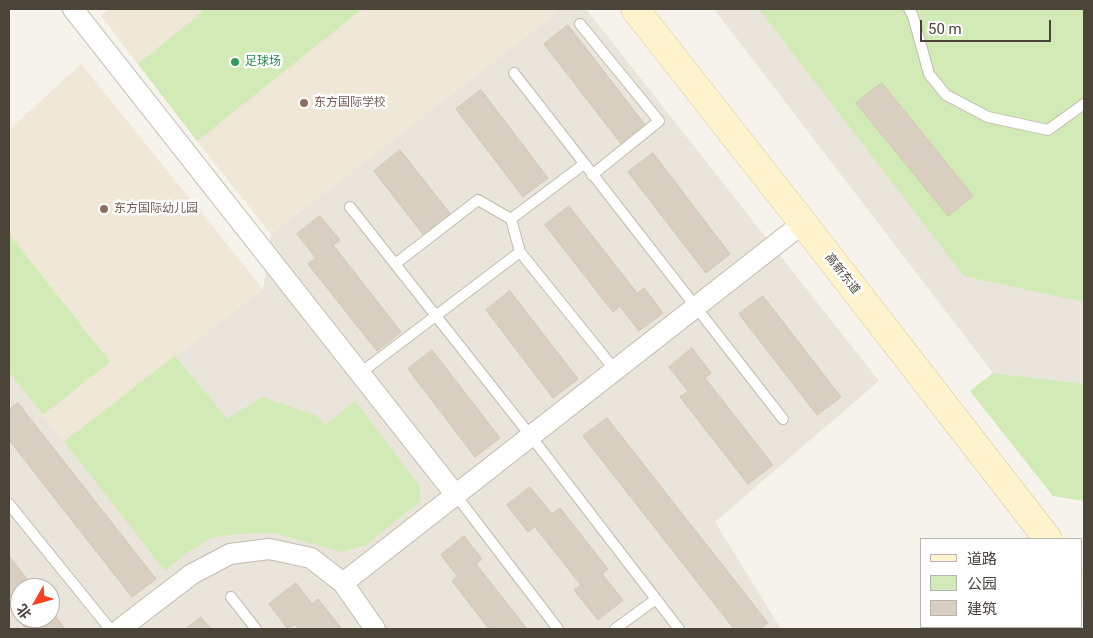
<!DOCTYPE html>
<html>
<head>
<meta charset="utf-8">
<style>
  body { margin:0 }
  #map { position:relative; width:1093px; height:638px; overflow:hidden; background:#f6f3ec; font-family:Roboto,"Noto Sans SC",sans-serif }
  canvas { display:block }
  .frame { position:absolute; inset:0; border:10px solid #4b4439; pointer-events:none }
  .legend { position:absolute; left:920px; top:538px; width:162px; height:90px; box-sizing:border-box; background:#fff; border:1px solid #b7b4b0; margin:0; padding:6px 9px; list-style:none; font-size:15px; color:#4b4439 }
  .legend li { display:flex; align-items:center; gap:10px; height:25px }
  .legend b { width:25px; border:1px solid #b7b4b0 }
  .north { position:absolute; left:10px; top:578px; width:50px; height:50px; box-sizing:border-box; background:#fff; border:1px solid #b7b4b0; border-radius:50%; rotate:232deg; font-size:14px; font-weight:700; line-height:20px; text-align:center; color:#4b4439 }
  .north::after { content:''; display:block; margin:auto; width:18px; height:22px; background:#fc3f1d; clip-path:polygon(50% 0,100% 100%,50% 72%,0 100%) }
  .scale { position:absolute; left:920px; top:20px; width:131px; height:22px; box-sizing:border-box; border:2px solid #4b4439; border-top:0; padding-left:6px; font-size:15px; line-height:18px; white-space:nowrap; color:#4b4439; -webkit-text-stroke:4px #fff; paint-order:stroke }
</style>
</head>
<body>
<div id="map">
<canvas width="1093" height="638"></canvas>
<div class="frame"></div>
<ul class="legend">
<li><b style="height:6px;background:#fff3cd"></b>道路</li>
<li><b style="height:14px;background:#d2eab5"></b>公园</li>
<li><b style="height:14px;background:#d8cfc1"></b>建筑</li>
</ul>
<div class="north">北</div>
<div class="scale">50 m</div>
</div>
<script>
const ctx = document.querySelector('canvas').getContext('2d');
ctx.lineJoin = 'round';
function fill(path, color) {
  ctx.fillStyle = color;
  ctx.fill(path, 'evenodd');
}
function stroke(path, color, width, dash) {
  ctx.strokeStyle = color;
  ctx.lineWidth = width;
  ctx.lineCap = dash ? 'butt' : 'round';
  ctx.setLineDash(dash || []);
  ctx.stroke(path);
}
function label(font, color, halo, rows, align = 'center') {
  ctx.font = font + ' Roboto,"Noto Sans SC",sans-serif';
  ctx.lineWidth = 5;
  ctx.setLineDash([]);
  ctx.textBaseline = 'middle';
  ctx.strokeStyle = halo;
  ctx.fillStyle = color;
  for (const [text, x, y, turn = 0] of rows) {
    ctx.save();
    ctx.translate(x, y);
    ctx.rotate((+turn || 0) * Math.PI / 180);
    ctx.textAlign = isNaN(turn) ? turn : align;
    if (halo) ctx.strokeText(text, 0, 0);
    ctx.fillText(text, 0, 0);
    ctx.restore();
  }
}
fill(new Path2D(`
  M561 9H586L879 381 715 522 781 629H9V372L64 441 263 289 271 234ZM20 588H50V618H20Z
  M714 9H1084V384L993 373Z`), '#eae5da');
fill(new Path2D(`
  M109 9H561L271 234 197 141 101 16Z
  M81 64 263 289 64 441 9 372V130Z`), '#efe8d6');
fill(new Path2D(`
  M206 9H362L197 141 138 64Z
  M759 9H1084V302L964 276Z
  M9 234 110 362 43 415 9 372Z
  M175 356 227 419 262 397 315 415 325 425 355 401 420 487V501L366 545 342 552 274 533 236 534 211 538 185 554 165 571 64 441Z
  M993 373 1084 384V501L1053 496 970 391Z`), '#d2eab5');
const building = new Path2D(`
  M568 25 646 126 622 145 544 44Z
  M882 83 973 196 948 216 856 103Z
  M481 90 548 178 523 197 456 109Z
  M400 150 452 216 425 237 374 171Z
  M653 153 730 254 706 273 628 172Z
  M569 206 637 293 644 288 663 313 639 331 620 306 613 312 545 225Z
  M320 216 340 240 333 245 401 332 377 351 308 264 316 258 297 234Z
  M510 291 578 379 553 398 486 310Z
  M763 296 841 397 817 415 739 314Z
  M692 348 711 373 705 378 773 465 748 484 680 397 688 391 669 367Z
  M432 350 500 438 475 457 408 369Z
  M18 403 156 579 132 597 9 440V410Z
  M607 418 768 623 760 629H734L583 436Z
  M530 487 552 514 560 508 608 569 602 574 623 600 598 620 574 590 581 585 535 527 528 532 507 505Z
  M464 536 482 559 476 564 527 629H489L452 581 457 576 441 555Z
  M9 556 34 588H20V618H50V609L65 629H26L9 607Z
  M296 583 312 604 318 599 342 629H299L295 624 288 629 269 604Z
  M201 617 211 629H186Z`);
fill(building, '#d8cfc1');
stroke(building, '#d3c7b4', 1);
const lane = new Path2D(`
  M909 9 913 16 929 74 946 95 988 117 1048 130 1084 104
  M580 24 659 121 592 175
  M514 73 783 419
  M350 207 530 435 679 629
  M520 252 615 370
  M395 264 478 200 511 219
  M359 374 520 252 511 219 584 164
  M455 494 558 629
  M9 504 110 629
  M231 597 256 629
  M615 629 656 599`);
const street = new Path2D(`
  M73 9 455 494
  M343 583 803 223
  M120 629 192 574 230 554 269 549 311 558 343 583 375 629`);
const secondary = new Path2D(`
  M635 9 803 223 1048 539
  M1082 583 1084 587
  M1010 629 1013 627
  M1048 629 1051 627`);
stroke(lane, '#c2bbae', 12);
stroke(street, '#c2bbae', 22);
stroke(secondary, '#d6c79b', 29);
stroke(lane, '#fff', 10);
stroke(street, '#fff', 20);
stroke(secondary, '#fff3cd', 28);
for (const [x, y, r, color] of [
  [235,62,5,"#2e9e5b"],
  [304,103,5,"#8d6e63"],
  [104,209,5,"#8d6e63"]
]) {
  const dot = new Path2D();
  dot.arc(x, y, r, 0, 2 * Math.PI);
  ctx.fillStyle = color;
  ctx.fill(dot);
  stroke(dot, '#fff', 2);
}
label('12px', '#27864d', '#fff', [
  ["足球场",245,62]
], 'left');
label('12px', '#785e54', '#fff', [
  ["东方国际学校",314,103],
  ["东方国际幼儿园",114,209]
], 'left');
label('12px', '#4b4439', '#fff', [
  ["高新东道",842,274,52]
]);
</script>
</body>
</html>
